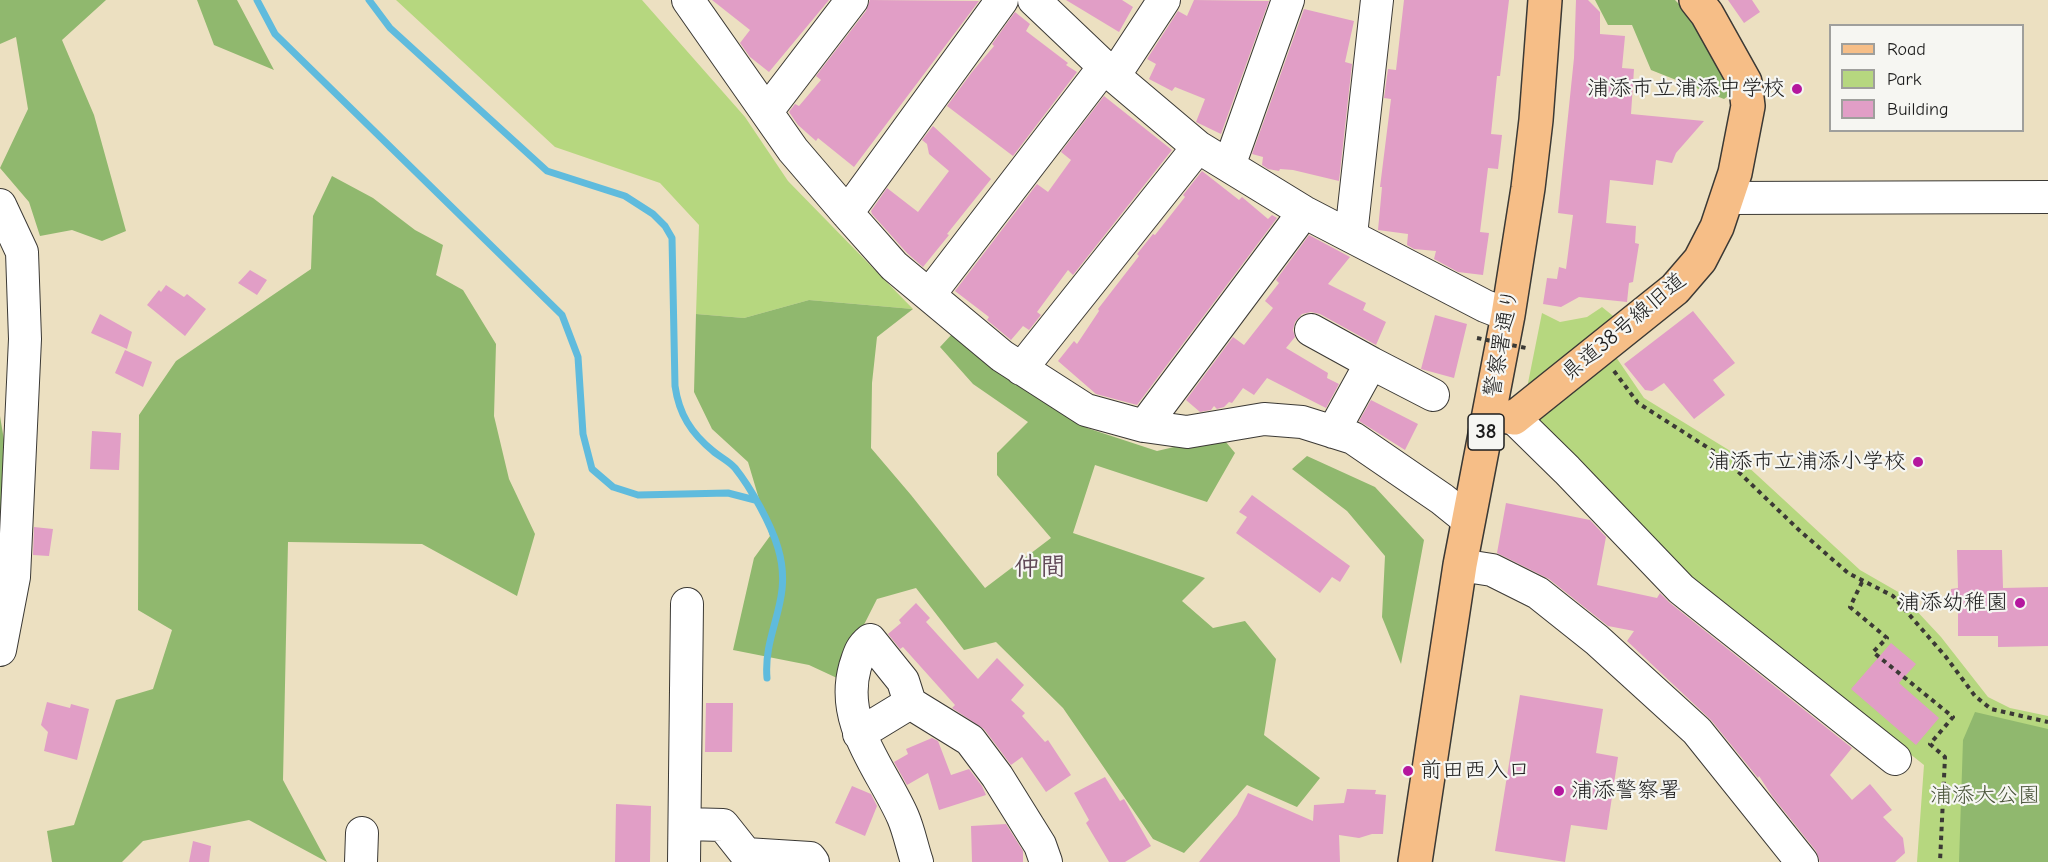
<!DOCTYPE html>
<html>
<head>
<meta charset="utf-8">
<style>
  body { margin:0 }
  #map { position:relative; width:2048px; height:862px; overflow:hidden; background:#ece0c1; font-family:"Comic Neue",sans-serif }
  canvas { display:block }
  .legend { position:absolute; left:1829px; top:24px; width:195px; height:108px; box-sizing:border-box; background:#f6f6f2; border:2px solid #9f9f9c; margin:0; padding:8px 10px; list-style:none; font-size:18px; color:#1c1c1c }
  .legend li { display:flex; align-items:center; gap:12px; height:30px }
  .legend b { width:30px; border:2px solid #9f9f9c }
</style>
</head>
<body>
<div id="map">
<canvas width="2048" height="862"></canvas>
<ul class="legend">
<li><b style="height:8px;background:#f6be87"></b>Road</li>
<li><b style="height:16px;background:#b6d77f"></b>Park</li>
<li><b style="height:16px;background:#e19ec6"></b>Building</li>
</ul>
</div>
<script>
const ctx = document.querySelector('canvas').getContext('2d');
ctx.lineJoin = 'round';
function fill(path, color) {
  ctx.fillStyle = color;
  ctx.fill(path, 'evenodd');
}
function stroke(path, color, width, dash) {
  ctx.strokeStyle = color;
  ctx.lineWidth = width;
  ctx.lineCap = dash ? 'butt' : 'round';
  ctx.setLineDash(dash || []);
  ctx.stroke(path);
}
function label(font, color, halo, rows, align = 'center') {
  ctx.font = font + ' "Comic Neue","Klee One",sans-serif';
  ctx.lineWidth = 4.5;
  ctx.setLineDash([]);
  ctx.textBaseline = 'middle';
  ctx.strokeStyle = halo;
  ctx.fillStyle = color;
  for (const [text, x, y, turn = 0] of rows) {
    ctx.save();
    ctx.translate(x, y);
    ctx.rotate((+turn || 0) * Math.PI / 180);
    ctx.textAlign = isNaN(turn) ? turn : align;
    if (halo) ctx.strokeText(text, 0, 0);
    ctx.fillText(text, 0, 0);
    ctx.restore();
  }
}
fill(new Path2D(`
  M396 0H642L745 117 788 181 913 309 809 300 744 318 696 314 699 225 660 183 555 147Z
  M1602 307 1623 324 1603 338 1644 398 1732 452 1860 570 1900 593 1941 637 1988 697 2010 708 2048 716V862H1917L1924 765 1671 564 1536 424 1525 398 1542 313 1560 322 1587 317Z`), '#b6d77f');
fill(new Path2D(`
  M0 0H106L62 40 94 115 126 231 102 241 72 230 40 236 29 202 0 168 28 109 16 37 0 44Z
  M197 0H237L274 70 214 45Z
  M1595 0H1675L1687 12 1732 93 1724 99 1651 70 1632 25H1608Z
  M332 176 373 198 415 230 443 245 436 275 463 290 496 344 494 416 509 479 535 534 517 596 422 544 288 542 283 780 327 862 249 820 143 841 122 862H52L47 831 74 825 116 700 153 689 172 630 138 610 139 415 176 361 311 269 313 216Z
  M809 300 913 309 877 337 872 383 871 448 911 495 985 588 1051 538 997 475V453L1028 422 973 384 940 347 953 333 991 362 1087 428 1157 451 1221 436 1235 453 1207 502 1095 465 1073 533 1205 578 1182 601 1213 628 1245 621 1276 659 1264 735 1320 778 1297 807 1247 785 1184 853 1153 839 1063 708 996 642 964 650 916 588 877 599 837 678 809 665 733 650 754 558 770 536 748 462 712 429 694 392 696 314 744 318Z
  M0 416 9 470 0 597Z
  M1307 456 1375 487 1424 540 1401 664 1382 617 1385 556 1347 511 1292 469Z
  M1975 712 2048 729V862H1959L1963 740Z`), '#90b86e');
stroke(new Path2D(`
  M257 0 275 34 562 315 578 357 583 434 592 469 613 487 638 495 728 493 755 500
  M369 0 390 28 547 171 625 196 653 214 665 226 672 238 675 386C679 414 691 433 713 451 720 457 729 461 735 468 751 488 771 524 778 548 794 601 763 630 767 678`), '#5fbbdd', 7);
fill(new Path2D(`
  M712 0H829L769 72 750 57 740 43 750 30Z
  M870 0 979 1 854 167 818 138 816 141 798 125 789 112 795 104 799 106 821 80 816 76 866 11Z
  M1066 0H1122L1133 7 1119 32Z
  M1194 0 1269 1 1221 134 1196 122 1205 99 1175 87 1172 91 1149 79 1156 64 1147 59 1178 11 1187 16Z
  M1404 0H1509L1500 76H1497L1491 134 1502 135 1498 169 1488 168 1480 232 1489 233 1483 275 1458 272 1434 259 1436 251 1414 249 1407 245 1408 234 1378 230 1382 187H1380L1391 99 1384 98 1388 69 1396 70Z
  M1576 0H1588L1600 12V34L1625 36 1622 68 1634 69 1631 114 1704 121 1676 153 1672 163 1656 160 1653 185 1610 180 1606 223 1636 226 1635 243 1639 244 1633 282 1629 283 1627 302 1579 297 1561 307 1543 304 1547 278 1557 279 1559 267 1566 269 1573 215 1558 213 1574 58Z
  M1728 0H1752L1760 12 1744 23Z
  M1304 9 1354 21 1345 62 1352 64 1339 181 1293 170 1280 169 1279 171 1268 169 1262 165 1263 157 1252 154Z
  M1015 12 1030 24 1026 31 1068 63 1066 65 1077 72 1013 156 947 106 972 72 994 46 992 44Z
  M1104 96 1172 150 1073 275 1068 270 1037 312 1041 315 1029 330 1023 326 1011 340 987 320 989 317 955 291 1037 184 1048 192 1071 160 1061 152Z
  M933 126 991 179 947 234 949 235 923 267 907 253 872 214 871 211 887 188 918 212 949 171 929 154 927 144 922 140Z
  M1202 171 1239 200 1242 197 1268 219 1272 215 1277 218 1137 405 1096 394 1058 361 1074 341 1077 344 1099 311 1098 309 1139 256 1137 254 1153 234 1155 235 1185 197 1183 195Z
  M1309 235 1350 257 1328 284 1366 303 1363 310 1386 322 1376 345 1320 314 1311 312 1302 314 1295 322 1293 330 1295 337 1286 348 1328 373 1327 378 1339 384 1326 408 1267 378 1254 395 1243 388 1232 403 1229 402 1224 407 1217 409 1214 406 1211 410 1200 412 1186 400 1233 337 1244 345 1273 308 1265 301 1279 283 1276 280Z
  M250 270 267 280 257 295 238 283Z
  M166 285 184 297 187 294 206 309 185 336 147 305 159 290 161 292Z
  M1693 311 1735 363 1713 380 1725 395 1694 419 1664 383 1652 391 1645 390 1624 364Z
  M100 314 132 332 127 349 91 333Z
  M1435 315 1467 324 1454 378 1421 369Z
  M125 350 152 362 143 387 115 373Z
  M1371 400 1418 424 1405 450 1359 421Z
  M92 431 121 433 119 470 90 469Z
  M1252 495 1350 566 1340 582 1332 577 1320 593 1236 533 1247 517 1239 512Z
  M1506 503 1590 520 1606 537 1597 585 1657 598 1660 593 1670 603 1852 748 1830 775 1852 800 1870 784 1892 810 1883 817 1903 838 1905 853 1895 862H1820L1816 851 1772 796 1759 776 1758 778 1711 720 1627 641 1634 631 1608 626 1549 579 1497 553Z
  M34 527 53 529 49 556 33 555Z
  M1957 550H2002L2003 588 2048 587V646L1998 647V636H1958V609H1951V589L1958 588Z
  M916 603 930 618 926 622 978 679 997 658 1024 685 1011 700 1025 713 1022 716 1045 742 1048 740 1071 775 1046 792 1022 757 1011 765 984 729 952 708 955 705 903 647 900 649 888 634 901 623 899 620Z
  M1891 643 1916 664 1899 683 1939 718 1916 745 1851 689Z
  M1520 695 1603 709 1596 753 1618 757 1607 830 1571 825 1565 862 1495 851Z
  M47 702 70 708 71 704 89 709 77 760 44 751 48 732 41 725Z
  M706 703H733L732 752H705Z
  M932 738 938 741 951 775 969 769 982 786 986 795 939 810 928 773 907 785 894 762 908 754 906 749Z
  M1105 777 1120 801 1124 799 1151 846 1125 862H1109L1086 823 1089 820 1074 793Z
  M852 786 871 794 877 806 865 836 835 823Z
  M1347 789 1376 790 1375 794 1386 795 1383 834H1372L1359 838 1339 835 1340 862H1199L1237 815 1248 793 1313 821 1314 805 1344 803Z
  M616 804 651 806 650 862H615Z
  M1006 824 1023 851V862H972L971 826Z
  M193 841 211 846 209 862H189Z`), '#e19ec6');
const minor = new Path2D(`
  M688 0 793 150 847 213 894 266 1002 356 1086 410 1144 426 1187 432 1264 419 1302 422 1353 438 1442 499 1468 520
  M1034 0 1114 76 1198 147 1304 212 1485 306 1508 315
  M1114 76 1164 0
  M767 111 852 0
  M1229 166 1288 0
  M1728 198 2048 197
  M0 205 22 252 25 339 14 577 0 650
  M847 213 1002 0
  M1351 235 1377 0
  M929 295 1104 67
  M1311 330 1371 363
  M1021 369 1198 147
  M1514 418 1567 470 1681 589 1895 759
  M1144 426 1304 212
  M1333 432 1371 363 1433 395
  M1460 565 1492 570 1538 593 1597 640 1697 731 1802 862
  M859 734 910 703
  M685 824 723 825 746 854 810 858 813 862
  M361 862 362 833
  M684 862 687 604
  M917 862C912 847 909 831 903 817 882 769 839 724 855 667 859 655 860 648 870 640L903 681 910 703 970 740 997 776 1040 845 1046 862`);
const major = new Path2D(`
  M1490 414 1514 418 1675 289 1700 260 1717 227 1735 173 1748 106 1745 82 1707 14 1696 0
  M1415 862 1460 565 1508 315 1528 188 1536 120 1545 0`);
stroke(minor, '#3b3935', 34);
stroke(major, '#3b3935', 36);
stroke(new Path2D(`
  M1614 371 1638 403 1724 458 1799 530 1848 573 1893 596 1946 657 1975 696 1991 709 2048 722
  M1862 582 1850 607 1887 638 1873 652 1953 717 1930 744 1945 757 1940 862`), '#3b3935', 4, [4.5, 4.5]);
stroke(minor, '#fff', 32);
stroke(major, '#f6be87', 33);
stroke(new Path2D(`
  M1477 338 1526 348`), '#3b3935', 4, [4.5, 4.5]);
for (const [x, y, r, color] of [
  [1797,89,6,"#b5179e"],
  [1918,462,6,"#b5179e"],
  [2020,603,6,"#b5179e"],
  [1408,771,6,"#b5179e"],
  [1559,791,6,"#b5179e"]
]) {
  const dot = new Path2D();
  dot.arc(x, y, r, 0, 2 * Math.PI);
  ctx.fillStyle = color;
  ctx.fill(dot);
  stroke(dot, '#f6f6f2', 2);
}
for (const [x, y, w] of [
  [1486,432,36]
]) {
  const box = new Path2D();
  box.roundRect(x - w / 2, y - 18, w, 36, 4.5);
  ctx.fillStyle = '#f6f6f2';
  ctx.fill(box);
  stroke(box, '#1c1c1c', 1.5);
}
label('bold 21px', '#1c1c1c', null, [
  ["38",1486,432]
]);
label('22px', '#1c1c1c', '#f6f6f2', [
  ["浦添市立浦添中学校",1785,89],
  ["浦添市立浦添小学校",1906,462],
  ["浦添幼稚園",2008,603],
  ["前田西入口",1420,771,"left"],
  ["浦添警察署",1571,791,"left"]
], 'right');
label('22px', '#1c1c1c', '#f6f6f2', [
  ["県道38号線旧道",1624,327,-40],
  ["警察署通り",1502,343,-80]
]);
label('22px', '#4a543a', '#f6f6f2', [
  ["浦添大公園",1985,796]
]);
label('bold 26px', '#614a58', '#f6f6f2', [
  ["仲間",1040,568]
]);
</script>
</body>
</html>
